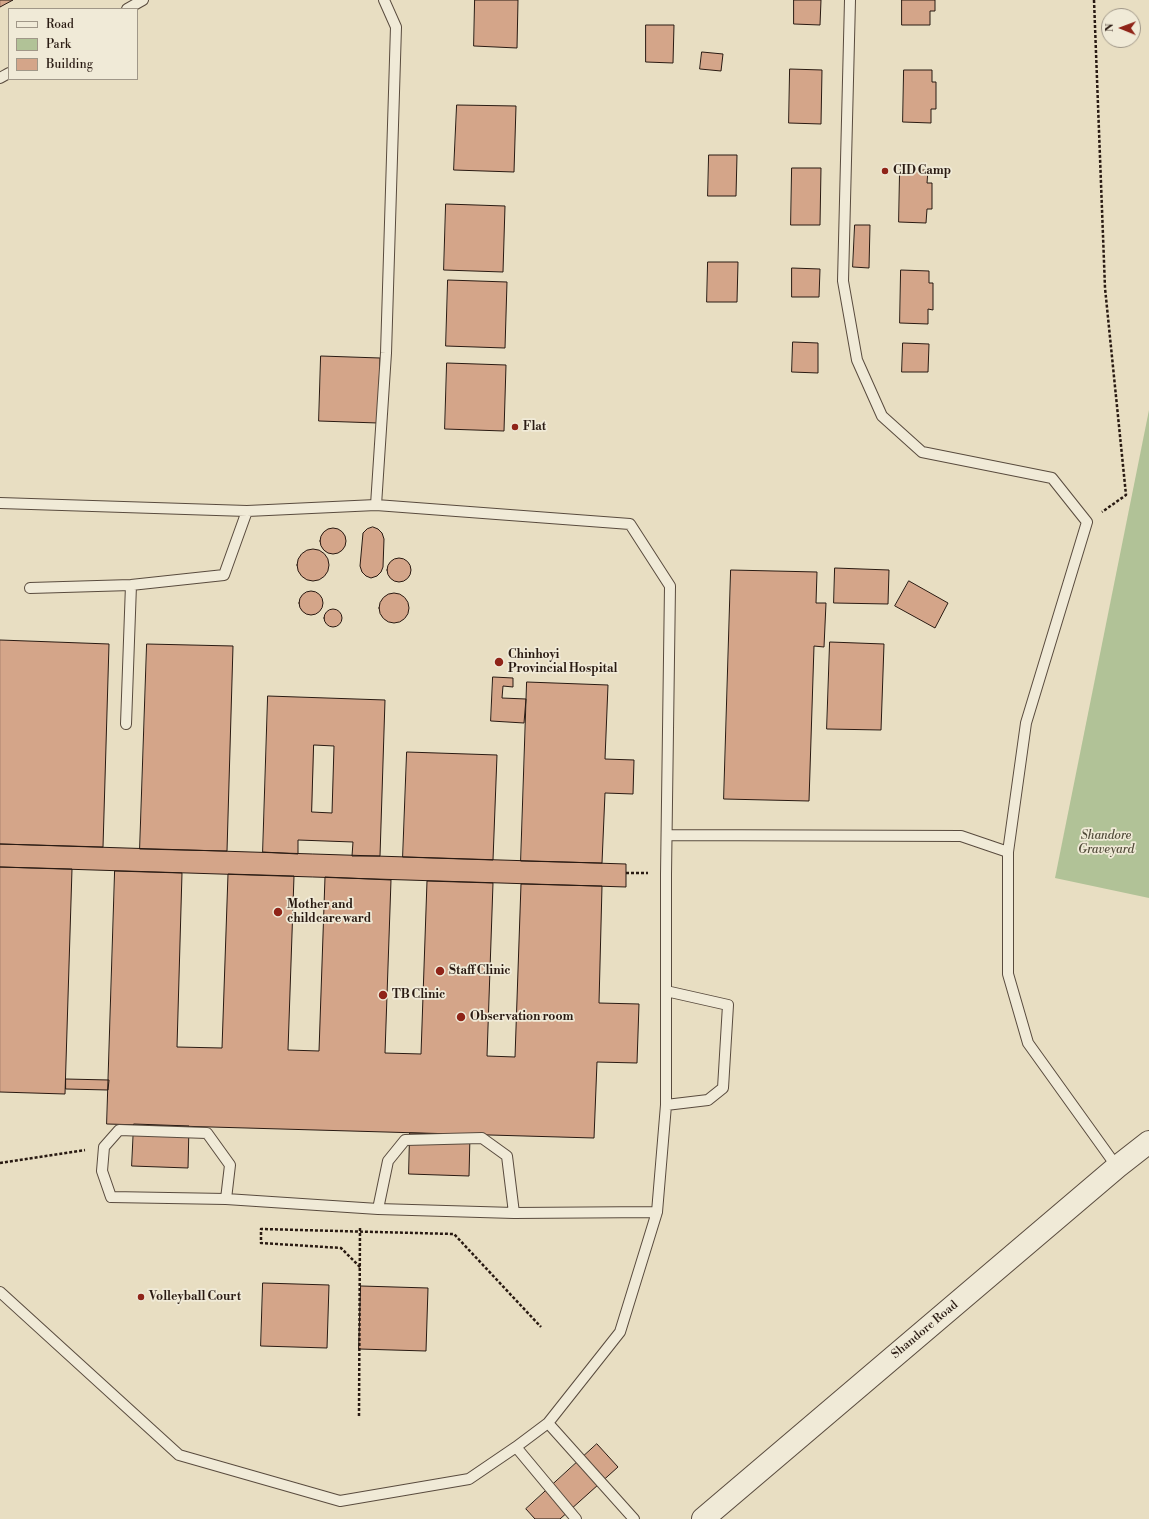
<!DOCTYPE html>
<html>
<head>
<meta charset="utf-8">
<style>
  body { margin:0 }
  #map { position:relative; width:1149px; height:1519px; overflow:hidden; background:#e8dec2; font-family:"Libre Bodoni",serif }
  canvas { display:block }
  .legend { position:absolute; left:8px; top:8px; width:130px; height:72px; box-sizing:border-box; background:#f0ead7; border:1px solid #a09788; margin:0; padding:5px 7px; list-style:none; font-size:12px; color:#291a12 }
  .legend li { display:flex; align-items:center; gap:8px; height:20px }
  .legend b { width:20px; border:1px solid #a09788 }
  .north { position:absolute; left:1101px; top:8px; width:40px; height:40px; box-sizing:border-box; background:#f0ead7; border:1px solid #a09788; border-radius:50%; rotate:271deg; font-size:11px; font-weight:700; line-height:16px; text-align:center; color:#291a12 }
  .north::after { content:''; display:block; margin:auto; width:14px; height:18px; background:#8f2418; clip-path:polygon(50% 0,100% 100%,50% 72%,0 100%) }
</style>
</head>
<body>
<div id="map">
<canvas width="1149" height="1519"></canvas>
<ul class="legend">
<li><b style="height:5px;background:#f0ead7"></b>Road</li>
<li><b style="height:11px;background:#b1c297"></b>Park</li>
<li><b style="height:11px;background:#d4a589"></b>Building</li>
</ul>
<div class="north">N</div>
</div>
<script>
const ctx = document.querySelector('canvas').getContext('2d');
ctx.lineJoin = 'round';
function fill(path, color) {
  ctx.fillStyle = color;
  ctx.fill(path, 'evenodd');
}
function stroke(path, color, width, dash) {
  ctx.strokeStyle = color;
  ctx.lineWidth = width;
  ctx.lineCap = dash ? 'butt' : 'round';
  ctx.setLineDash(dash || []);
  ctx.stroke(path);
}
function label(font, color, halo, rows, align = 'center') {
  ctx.font = font + ' "Libre Bodoni",serif';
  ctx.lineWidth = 3.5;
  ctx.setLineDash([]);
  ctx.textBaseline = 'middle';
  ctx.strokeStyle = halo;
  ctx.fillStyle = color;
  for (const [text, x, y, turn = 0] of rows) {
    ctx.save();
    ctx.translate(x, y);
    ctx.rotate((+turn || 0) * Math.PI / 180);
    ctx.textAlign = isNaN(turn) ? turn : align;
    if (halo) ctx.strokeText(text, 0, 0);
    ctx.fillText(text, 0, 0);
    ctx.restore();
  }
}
fill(new Path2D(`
  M1149 410V898L1055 878Z`), '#b1c297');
const building = new Path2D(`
  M0 0H13L0 7Z
  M475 0H518L517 48 474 46Z
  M794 0H821L820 25 794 24Z
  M902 0H935V11H930V25H902Z
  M646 25H674L673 63 646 62Z
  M702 52 723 54 721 71 700 69Z
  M790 69 822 70 821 124 789 123Z
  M904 70H932V82H936V109H931V123L903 122Z
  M457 105 516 106 514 172 454 170Z
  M709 155H737L736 196H708Z
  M792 168H821L820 225H791Z
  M900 170H928L927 183H932V209H927L926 223 899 222Z
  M446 204 505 206 503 272 444 270Z
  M855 225H870L869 268 853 267Z
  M708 262H738L737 302H707Z
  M792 268 820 269 819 297H792Z
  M901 270 929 271V283H933V310L928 309V324L900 323Z
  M448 280 507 282 505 348 446 346Z
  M793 342 818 343V373L792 372Z
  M903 343 929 344 928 372H902Z
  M321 356 380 358 378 423 319 421Z
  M447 363 506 365 504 431 445 429Z
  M373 527 378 529 382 533 384 539 383 567 381 572 377 576 371 578 366 576 362 572 360 566 363 533 367 529Z
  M320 541a13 13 0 1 1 26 0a13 13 0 1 1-26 0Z
  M297 565a16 16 0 1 1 32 0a16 16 0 1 1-32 0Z
  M387 570a12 12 0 1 1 24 0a12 12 0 1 1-24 0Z
  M835 568 889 570 888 604 834 603Z
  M731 570 817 572 816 603H826L824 647 814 646 809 801 724 799Z
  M909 581 948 603 935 628 895 606Z
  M299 603a12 12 0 1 1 24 0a12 12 0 1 1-24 0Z
  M379 608a15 15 0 1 1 30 0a15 15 0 1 1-30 0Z
  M324 618a9 9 0 1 1 18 0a9 9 0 1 1-18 0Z
  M0 640 109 644 103 847 0 844Z
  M830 642 884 644 881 730 827 729Z
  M147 644 233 646 227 851 140 849Z
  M493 677 513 678V687L503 686 502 698 526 699 524 723 491 721Z
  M527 682 608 685 605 759 634 760 633 794 605 793 602 863 521 861Z
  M268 696 385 700 380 856H352L353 842 298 840V854L263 852ZM314 745 334 746 332 813 312 812Z
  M407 752 497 755 493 860 403 857Z
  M0 844 626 864V887L0 867Z
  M0 867 72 869 65 1094 0 1092Z
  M115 871 182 873 177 1047 222 1048 228 874 294 876 288 1050 319 1051 325 877 391 880 385 1053 421 1054 427 881 493 883 487 1056 515 1057 521 884 602 886 599 1003 639 1004 637 1063 597 1062 594 1138 107 1124Z
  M66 1079 109 1080 108 1090 66 1089Z
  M134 1124 189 1126 188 1168 132 1166Z
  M410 1133 470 1135 469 1176 409 1174Z
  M263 1283 329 1285 327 1348 261 1346Z
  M361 1286 428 1288 426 1351 359 1349Z
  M597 1444 618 1467 560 1519H535L526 1509Z`);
fill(building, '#d4a589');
stroke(building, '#291a12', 1);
const service = new Path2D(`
  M850 0 843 281 857 360 882 416 922 452 1052 478 1087 522 1026 723 1008 852V974L1028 1043 1117 1167
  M127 9 143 0
  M0 78 9 73
  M0 503 247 511 376 505 630 524 670 586 666 874V1105L657 1212 620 1332 548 1423 516 1447 469 1479 340 1501 179 1455 0 1292
  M376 505 386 353 396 27 384 0
  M30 588 131 585 224 575 247 511
  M126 724 131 585
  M667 835 961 836 1008 852
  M666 991 728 1005 723 1088 708 1100 666 1105
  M226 1199 230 1165 207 1133 119 1130 104 1147 102 1171 111 1197 226 1199 378 1209 514 1213 657 1212
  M378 1209 388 1161 405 1140 482 1138 507 1156 514 1213
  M548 1423 634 1519
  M516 1447 576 1519`);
const tertiary = new Path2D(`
  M703 1519 1117 1167 1149 1142`);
stroke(service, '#594b3e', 12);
stroke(tertiary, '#594b3e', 24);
stroke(new Path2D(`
  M1094 0 1105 288 1126 495 1102 512
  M626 873H648
  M0 1163 85 1150
  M360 1267 341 1248 261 1243V1229L454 1234 541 1327
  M359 1416 360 1226`), '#291a12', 2.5, [3, 2]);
stroke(service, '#f0ead7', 10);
stroke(tertiary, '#f0ead7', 22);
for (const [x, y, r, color] of [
  [885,171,4,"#8f2418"],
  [515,427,4,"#8f2418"],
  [499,662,5,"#8f2418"],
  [278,912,5,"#8f2418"],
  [440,971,5,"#8f2418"],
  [383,995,5,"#8f2418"],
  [461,1017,5,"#8f2418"],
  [141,1297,4,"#8f2418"]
]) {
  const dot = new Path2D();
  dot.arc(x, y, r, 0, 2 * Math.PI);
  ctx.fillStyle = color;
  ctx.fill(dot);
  stroke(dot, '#f0ead7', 1.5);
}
label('bold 12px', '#291a12', '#f0ead7', [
  ["CID Camp",893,171],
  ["Flat",523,427],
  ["Chinhoyi",508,655],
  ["Provincial Hospital",508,669],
  ["Mother and",287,905],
  ["childcare ward",287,919],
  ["Staff Clinic",449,971],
  ["TB Clinic",392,995],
  ["Observation room",470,1017],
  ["Volleyball Court",149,1297]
], 'left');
label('italic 12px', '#524c3a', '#f0ead7', [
  ["Shandore",1106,836],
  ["Graveyard",1106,850]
]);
label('12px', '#291a12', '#f0ead7', [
  ["Shandore Road",925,1330,-40]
]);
</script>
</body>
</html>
